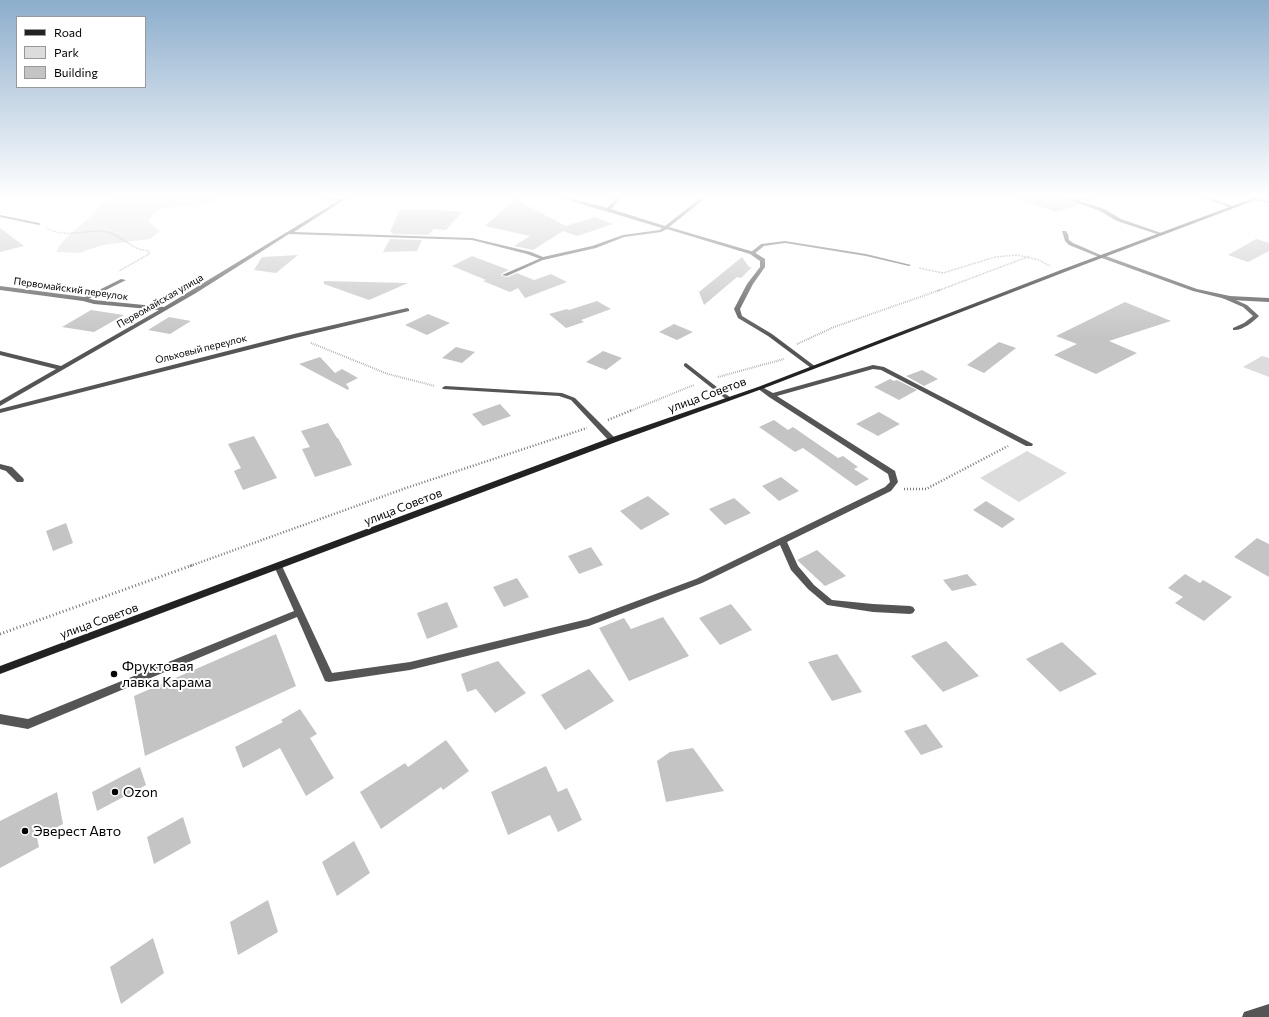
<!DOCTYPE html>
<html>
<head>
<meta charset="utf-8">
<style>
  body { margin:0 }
  #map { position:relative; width:1269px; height:1017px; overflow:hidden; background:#fff; font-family:Commissioner,sans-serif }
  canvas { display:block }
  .legend { position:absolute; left:16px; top:16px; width:130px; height:72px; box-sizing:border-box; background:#fff; border:1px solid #999; margin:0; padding:5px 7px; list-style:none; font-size:12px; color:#000 }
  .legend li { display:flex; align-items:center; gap:8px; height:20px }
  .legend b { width:20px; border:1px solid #999 }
</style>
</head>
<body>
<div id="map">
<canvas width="1269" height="1017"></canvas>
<ul class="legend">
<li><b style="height:5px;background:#222"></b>Road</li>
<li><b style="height:11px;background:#dcdcdc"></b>Park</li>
<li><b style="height:11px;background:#c4c4c4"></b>Building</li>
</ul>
</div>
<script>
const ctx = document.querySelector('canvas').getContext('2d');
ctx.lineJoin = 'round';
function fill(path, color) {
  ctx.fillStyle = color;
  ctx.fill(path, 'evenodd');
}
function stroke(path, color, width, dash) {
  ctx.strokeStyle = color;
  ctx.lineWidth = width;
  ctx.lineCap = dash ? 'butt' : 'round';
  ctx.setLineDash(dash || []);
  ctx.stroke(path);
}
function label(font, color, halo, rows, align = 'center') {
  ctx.font = font + ' Commissioner,sans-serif';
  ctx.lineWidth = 4;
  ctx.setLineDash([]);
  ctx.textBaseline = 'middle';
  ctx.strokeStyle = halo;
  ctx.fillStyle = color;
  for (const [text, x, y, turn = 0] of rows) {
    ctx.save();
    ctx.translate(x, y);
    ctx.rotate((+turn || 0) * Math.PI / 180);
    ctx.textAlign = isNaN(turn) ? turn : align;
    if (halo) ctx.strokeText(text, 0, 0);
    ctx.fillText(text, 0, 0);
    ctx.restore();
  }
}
fill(new Path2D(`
  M112 196H216L221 202 158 209 148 221 160 231 150 239 103 245 79 253 56 252C64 236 79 228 91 216 98 208 104 202 112 196Z
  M1262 356 1269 358V377L1243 367Z
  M1027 451 1067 473 1019 502 980 478Z`), '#dcdcdc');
fill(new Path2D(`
  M1018 196H1058L1079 205 1055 212 1017 198Z
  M1071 196H1095L1096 201 1089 202Z
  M515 199 566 226 595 217 613 224 577 236 563 231 533 250 514 246 530 236 485 226Z
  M400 210H441L462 212 446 230 434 229 428 235 392 234 393 232H390Z
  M0 228 24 246 0 252Z
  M390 239 422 240 417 251 383 252Z
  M1256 239 1269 243V251L1248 262 1228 255Z
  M298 255 276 273 254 270 262 257Z
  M472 256 509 270 501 274 502 276 508 277 517 273 534 280 551 274 567 282 525 298 518 288 510 292 483 281 486 280 452 266Z
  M742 257 749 267H752L741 278 737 277 704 305 699 292Z
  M324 281 408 283 369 300 324 284Z
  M597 301 611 309 581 320 584 322 566 328 549 314 567 309 569 310Z
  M1125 302 1171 321 1109 341 1137 353 1096 374 1054 355 1077 344 1056 336Z
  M91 310 124 315 94 332 62 327Z
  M428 314 450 323 427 335 405 325Z
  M169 317 191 321 170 334 148 330Z
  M674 324 693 332 677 340 659 332Z
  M999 342 1016 348 984 373 967 365Z
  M456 347 475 352 462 363 442 358Z
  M603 351 622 358 606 370 586 362Z
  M320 357 335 373 342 369 358 378 346 384 349 388 348 390 299 364Z
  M922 370 938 379 924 386 906 376Z
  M890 379 894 381 897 380 917 390 899 400 874 387Z
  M500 404 511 416 483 426 472 414Z
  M879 412 900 424 878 436 856 424Z
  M774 420 788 430 793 427 838 458 843 456 858 467 854 469 869 479 856 486 803 448 795 452 759 427Z
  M328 423 337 438H338L352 465 315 477 302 449 310 447 301 431Z
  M254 436 277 478 243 490 234 471 241 468 228 444Z
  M781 477 799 491 779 501 762 486Z
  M648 496 670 514 641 530 620 511Z
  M734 498 751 513 725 525 709 509Z
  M986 501 1015 519 1002 528 973 510Z
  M66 523 73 543 53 551 46 531Z
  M1257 538 1269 544V577L1234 557Z
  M591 547 603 565 579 574 568 556Z
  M817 550 846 576 825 586 797 560Z
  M967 574 977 585 952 591 943 580Z
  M1185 574 1200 583 1203 580 1232 597 1204 621 1175 603 1183 597 1168 588Z
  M517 578 529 597 504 607 493 587Z
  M447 602 458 627 427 639 417 613Z
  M731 604 752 630 720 645 699 618Z
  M663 617 689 656 629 681 599 628 624 618 631 629Z
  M276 634 296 686 145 756 134 696Z
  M946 641 979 676 943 692 911 656Z
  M1062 642 1097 674 1060 692 1026 659Z
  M837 654 862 692 832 701 808 662Z
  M498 661 526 693 495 713 476 689 467 692 461 674Z
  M589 669 614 701 565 730 541 695Z
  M300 709 317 734 310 738 334 778 306 796 280 748 243 768 235 747 283 722 281 720Z
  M926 724 943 747 921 755 904 731Z
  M446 740 469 771 443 790 441 787 381 829 360 792 405 763 408 767Z
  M693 748 724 791 666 802 657 761 670 752Z
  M546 766 558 792 567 788 582 820 558 832 550 815 508 835 491 792Z
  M140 767 146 785 97 811 92 792Z
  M57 792 63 824 37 838 39 847 0 868V821Z
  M183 817 191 843 154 864 147 837Z
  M354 841 370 873 337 896 322 862Z
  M268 900 278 932 238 955 230 922Z
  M153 938 164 973 121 1004 110 967Z`), '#c4c4c4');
stroke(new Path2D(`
  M47 228C64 238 81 231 99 231 115 232 121 239 133 246 137 249 143 250 148 251L149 254 119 271
  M919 268 943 273 995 257 1017 255 1039 260 1050 266
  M937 291 1030 256`), '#777', 1.5, [0.5, 1]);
stroke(new Path2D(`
  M311 343 388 374 435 386
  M797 344 834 327 940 290
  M718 377 784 359
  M630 411 694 385`), '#777', 2, [0.5, 1.5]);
stroke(new Path2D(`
  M608 420 632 410
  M904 489H926L1008 446
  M190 566 406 488 587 428`), '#777', 2.5, [1, 2]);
stroke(new Path2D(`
  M0 634 193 565`), '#777', 3, [1, 2.5]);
fill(new Path2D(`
  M1059 196H1066L1104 209 1121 219 1164 234 1160 235 1117 221 1100 211Z
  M1255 198 1269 201V203L1255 200Z
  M1062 231H1066L1068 234 1069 240 1073 243 1103 256 1099 257 1069 245 1065 241Z
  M785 241 866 254 911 265 909 266 866 256 785 243 764 246 754 254 750 253 761 244Z
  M541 258 545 259 507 276 502 275Z
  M121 279 126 280 86 300 81 299Z
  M1220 295H1224L1247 305 1259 316C1253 322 1242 331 1233 330V328L1244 323 1253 316 1243 307 1220 297Z
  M686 363 731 398V400H727L684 366V364Z
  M873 365 884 367 1033 444 1032 446H1026L881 370 873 369 777 396 895 471 898 482 891 491 787 542 798 566 814 585 832 600 873 604 910 606 913 607 915 610 913 613 910 614 873 612 827 605 808 589 791 570 780 545 702 583 589 626 410 670 329 682 325 681 297 617 28 729 0 724V714L28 719 294 611 274 566 275 564H281L282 566 332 673 410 662 588 619 696 579 885 487 890 482 888 474 769 397 757 388 758 387H762L773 393Z
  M445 386 562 393 575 398 617 440 613 442H610L571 400 559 396 443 389 442 388Z
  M0 464 12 467 23 478 24 480 23 482H17L6 471 0 469Z`), '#555');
fill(new Path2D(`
  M318 196H328L341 199 345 196H350L294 232 472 238 531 252 543 257 592 246 623 235 660 230 662 228 555 196H563L607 208 618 196H622L611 209 665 226 703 196H708L669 227 754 252 765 259V267L753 284 740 309 742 316 772 334 816 367 815 368H811L768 336 738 318 734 309 747 284 760 267V261L750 254 667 229 661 232 624 237 596 248 543 260 527 254 472 240 289 234 196 293 0 406V401L56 369 0 355V351L61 366 159 310 94 304 83 301 0 290V286L84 297 94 300 164 307 338 201Z
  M1200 196H1207L1235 207 1231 208Z
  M0 215 39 223 41 224 39 225 0 217Z
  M1099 255H1103L1197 289 1230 296 1269 298V302L1230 300 1193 291 1099 257Z
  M407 308 409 309V311L295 338 0 413V409L294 334Z
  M1269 1004V1017H1242L1244 1012Z`), '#555');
fill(new Path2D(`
  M1259 196H1266L1070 270 762 389 616 442 0 674V666L610 438 758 387 1066 268Z`), '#222');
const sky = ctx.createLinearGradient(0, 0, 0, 339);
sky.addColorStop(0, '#8cadcc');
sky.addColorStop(0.58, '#fff');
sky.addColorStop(1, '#ffffff00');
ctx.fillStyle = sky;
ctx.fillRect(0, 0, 1269, 339);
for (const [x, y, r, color] of [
  [114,674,4,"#000"],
  [115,792,4,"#000"],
  [25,831,4,"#000"]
]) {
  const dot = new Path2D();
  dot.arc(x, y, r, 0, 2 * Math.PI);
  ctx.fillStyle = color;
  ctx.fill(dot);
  stroke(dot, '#fff', 1.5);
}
label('10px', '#000', '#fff', [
  ["Первомайский переулок",71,289,8],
  ["Первомайская улица",160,301,-30],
  ["Ольховый переулок",201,349,-14]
]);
label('12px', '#000', '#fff', [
  ["улица Советов",707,395,-20],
  ["улица Советов",403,507,-21],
  ["улица Советов",99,621,-20]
]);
label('14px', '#000', '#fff', [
  ["Фруктовая",122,666],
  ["лавка Карама",122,682],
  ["Ozon",123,792],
  ["Эверест Авто",33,831]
], 'left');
</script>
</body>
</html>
